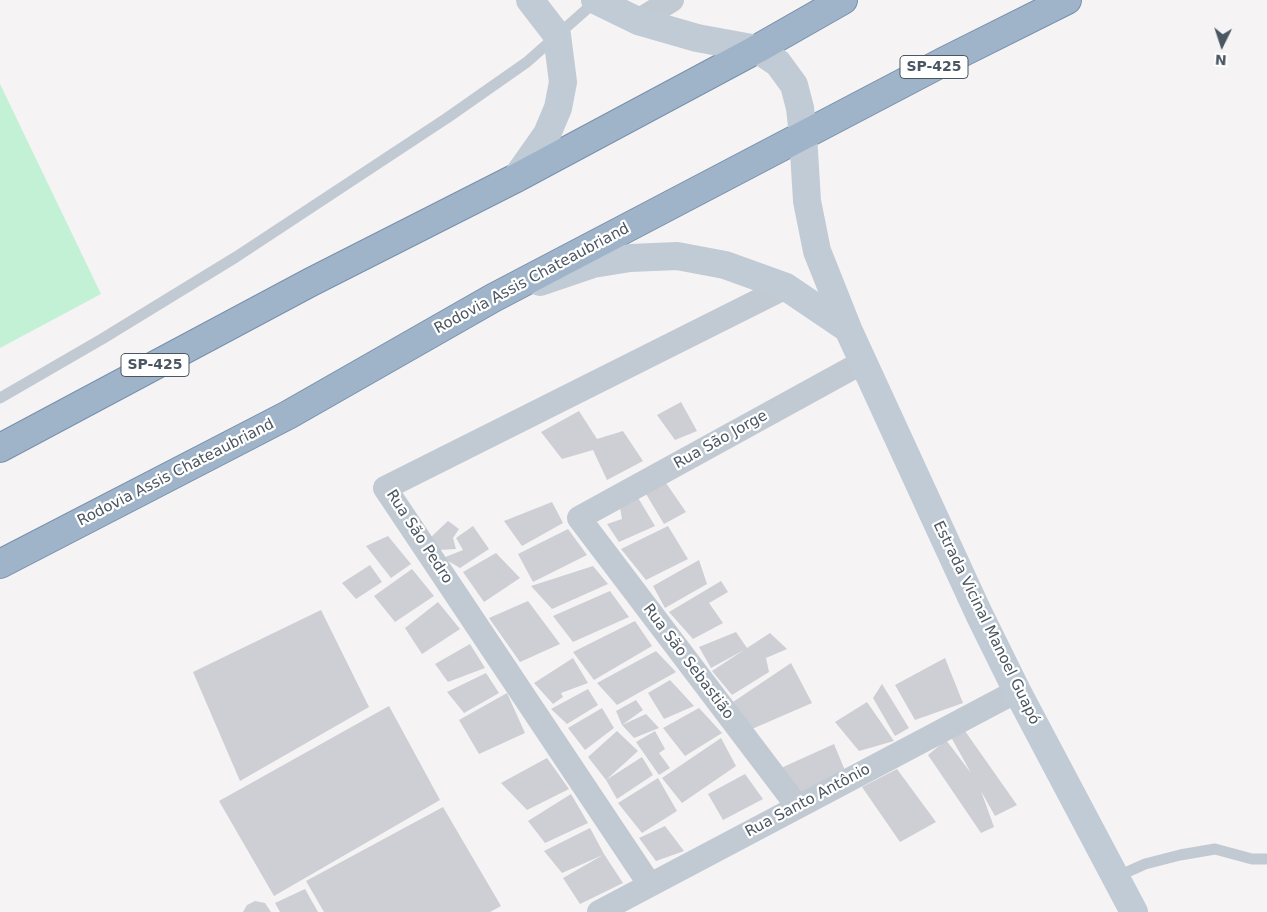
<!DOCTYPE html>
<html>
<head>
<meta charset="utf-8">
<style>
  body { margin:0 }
  #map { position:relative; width:1267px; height:912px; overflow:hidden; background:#f5f3f3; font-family:"DejaVu Sans",sans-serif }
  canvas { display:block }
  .north { position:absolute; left:1197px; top:20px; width:50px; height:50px; -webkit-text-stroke:4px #fff; paint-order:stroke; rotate:184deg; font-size:14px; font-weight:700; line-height:20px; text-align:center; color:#4a5661 }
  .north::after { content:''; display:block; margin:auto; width:18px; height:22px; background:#4a5661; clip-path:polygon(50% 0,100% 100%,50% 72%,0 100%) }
</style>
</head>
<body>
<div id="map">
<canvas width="1267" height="912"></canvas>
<div class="north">N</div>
</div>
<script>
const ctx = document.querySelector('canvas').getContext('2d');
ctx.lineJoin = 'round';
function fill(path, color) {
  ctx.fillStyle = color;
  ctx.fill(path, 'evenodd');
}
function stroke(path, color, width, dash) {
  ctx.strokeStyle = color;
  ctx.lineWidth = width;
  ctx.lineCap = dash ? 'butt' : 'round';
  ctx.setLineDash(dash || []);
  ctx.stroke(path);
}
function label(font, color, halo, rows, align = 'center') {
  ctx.font = font + ' "DejaVu Sans",sans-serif';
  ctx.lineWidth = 4.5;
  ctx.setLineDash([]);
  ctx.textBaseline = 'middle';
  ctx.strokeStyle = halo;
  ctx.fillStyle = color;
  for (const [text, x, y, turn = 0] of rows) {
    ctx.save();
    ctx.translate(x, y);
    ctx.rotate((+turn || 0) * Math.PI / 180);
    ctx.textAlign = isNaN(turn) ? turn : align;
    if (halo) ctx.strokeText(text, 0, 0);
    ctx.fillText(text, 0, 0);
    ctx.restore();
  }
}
fill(new Path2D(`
  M0 84 101 294 0 348Z`), '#c3f1d5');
fill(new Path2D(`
  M681 402 697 431 675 440 657 415Z
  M579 411 597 439 623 431 643 461 607 480 593 450 562 459 541 432Z
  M666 483 686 512 664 524 646 494Z
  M637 496 655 526 619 542 607 524 622 519 619 502Z
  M552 502 563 523 522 546 504 521Z
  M448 521 459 529 453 538 456 549 439 550 431 537Z
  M473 526 489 549 460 568 443 558 463 550 456 538Z
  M668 526 688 559 646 580 621 549Z
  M568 529 587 555 533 582 518 554Z
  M388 536 411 564 391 578 366 546Z
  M496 553 520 578 484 602 463 572Z
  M699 560 707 584 665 608 653 586Z
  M370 565 382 582 356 599 342 583Z
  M593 566 608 584 552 609 531 586Z
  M412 569 434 596 395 622 374 596Z
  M721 581 728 592 709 603 723 623 693 639 669 612Z
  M610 591 629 617 573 642 553 616Z
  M528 601 560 644 520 662 489 618Z
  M438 602 460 629 422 654 405 628Z
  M321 610 369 707 240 781 193 672Z
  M635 621 652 646 594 680 573 652Z
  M736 632 747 648 770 633 787 649 766 658 769 672 732 695 712 671 744 650 711 668 699 647Z
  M470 644 485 668 448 682 435 664Z
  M656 651 676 672 617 705 597 683Z
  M573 658 588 683 561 693 563 697 553 704 534 683Z
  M945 658 963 703 915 720 895 685Z
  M791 663 812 703 752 729 733 702Z
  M486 673 499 693 464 713 447 692Z
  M670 680 694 706 664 719 648 693Z
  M882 684 909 728 895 736 873 698Z
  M588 689 598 705 567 724 551 709Z
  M507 693 525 733 479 754 459 720Z
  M636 700 643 710 622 725 646 714 659 728 634 738 622 725 616 711Z
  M867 702 894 741 859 751 835 722Z
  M389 706 440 800 274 896 219 801Z
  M602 708 614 728 585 750 568 728Z
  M699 708 722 733 685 756 663 728Z
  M617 731 638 751 606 780 642 757 653 775 617 799 606 780 588 757Z
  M655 731 665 749 659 753 670 768 659 775 636 742Z
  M965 731 1017 805 995 816 981 791 994 827 981 833 928 755 946 740 971 773 951 737Z
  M721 738 736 766 682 803 662 778Z
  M834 744 846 773 800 799 781 768Z
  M547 758 569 789 527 810 501 783Z
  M897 769 936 822 900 842 862 787Z
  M745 774 763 799 723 820 708 794Z
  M658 778 677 811 642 833 618 803Z
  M571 794 588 823 545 843 528 821Z
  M443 807 501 906 490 912H324L306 881Z
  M665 826 684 851 656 861 639 838Z
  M590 828 604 854 623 883 580 904 563 878 603 855 562 873 544 851Z
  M305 889 318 912H280L275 903Z
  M255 901 265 903 271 912H243L247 905Z`), '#cdcfd5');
const trunk = new Path2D(`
  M0 448 311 282 516 178 757 49 843 0
  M0 564 288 415 493 298 945 61 1067 0`);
stroke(trunk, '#7690ad', 30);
stroke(new Path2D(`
  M0 398 102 339 236 257 447 118 527 62 596 1
  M1116 877 1145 864 1180 855 1215 849 1252 859H1267`), '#c1cad2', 11);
stroke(new Path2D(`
  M638 21 672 0
  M798 807 579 518 863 362
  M650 885 385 488 786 287
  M599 912 1017 691`), '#c1cad2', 24);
stroke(new Path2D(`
  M595 0 638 21 697 38 757 49 778 63 794 85 800 108 803 135 807 201 817 251 848 329 979 614 1017 691 1134 912
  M516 178 547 134 558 108 563 82 557 35 530 0
  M540 282 593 264 630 258 677 256 725 265 786 287 848 329`), '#c1cbd6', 28);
stroke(trunk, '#9fb4c9', 28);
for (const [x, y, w] of [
  [934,67,68],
  [155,365,68]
]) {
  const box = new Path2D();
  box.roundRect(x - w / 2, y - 11.5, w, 23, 4);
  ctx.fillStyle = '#fff';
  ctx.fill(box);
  stroke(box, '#4a5661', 1);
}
label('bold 14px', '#4a5661', null, [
  ["SP-425",934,67],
  ["SP-425",155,365]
]);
label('15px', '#4a5661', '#fff', [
  ["Rodovia Assis Chateaubriand",532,279,-28],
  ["Rua São Jorge",721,440,-29],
  ["Rodovia Assis Chateaubriand",176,473,-27],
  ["Rua São Pedro",419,537,57],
  ["Estrada Vicinal Manoel Guapó",986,623,64],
  ["Rua São Sebastião",688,662,53],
  ["Rua Santo Antônio",808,801,-28]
]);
</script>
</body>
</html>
